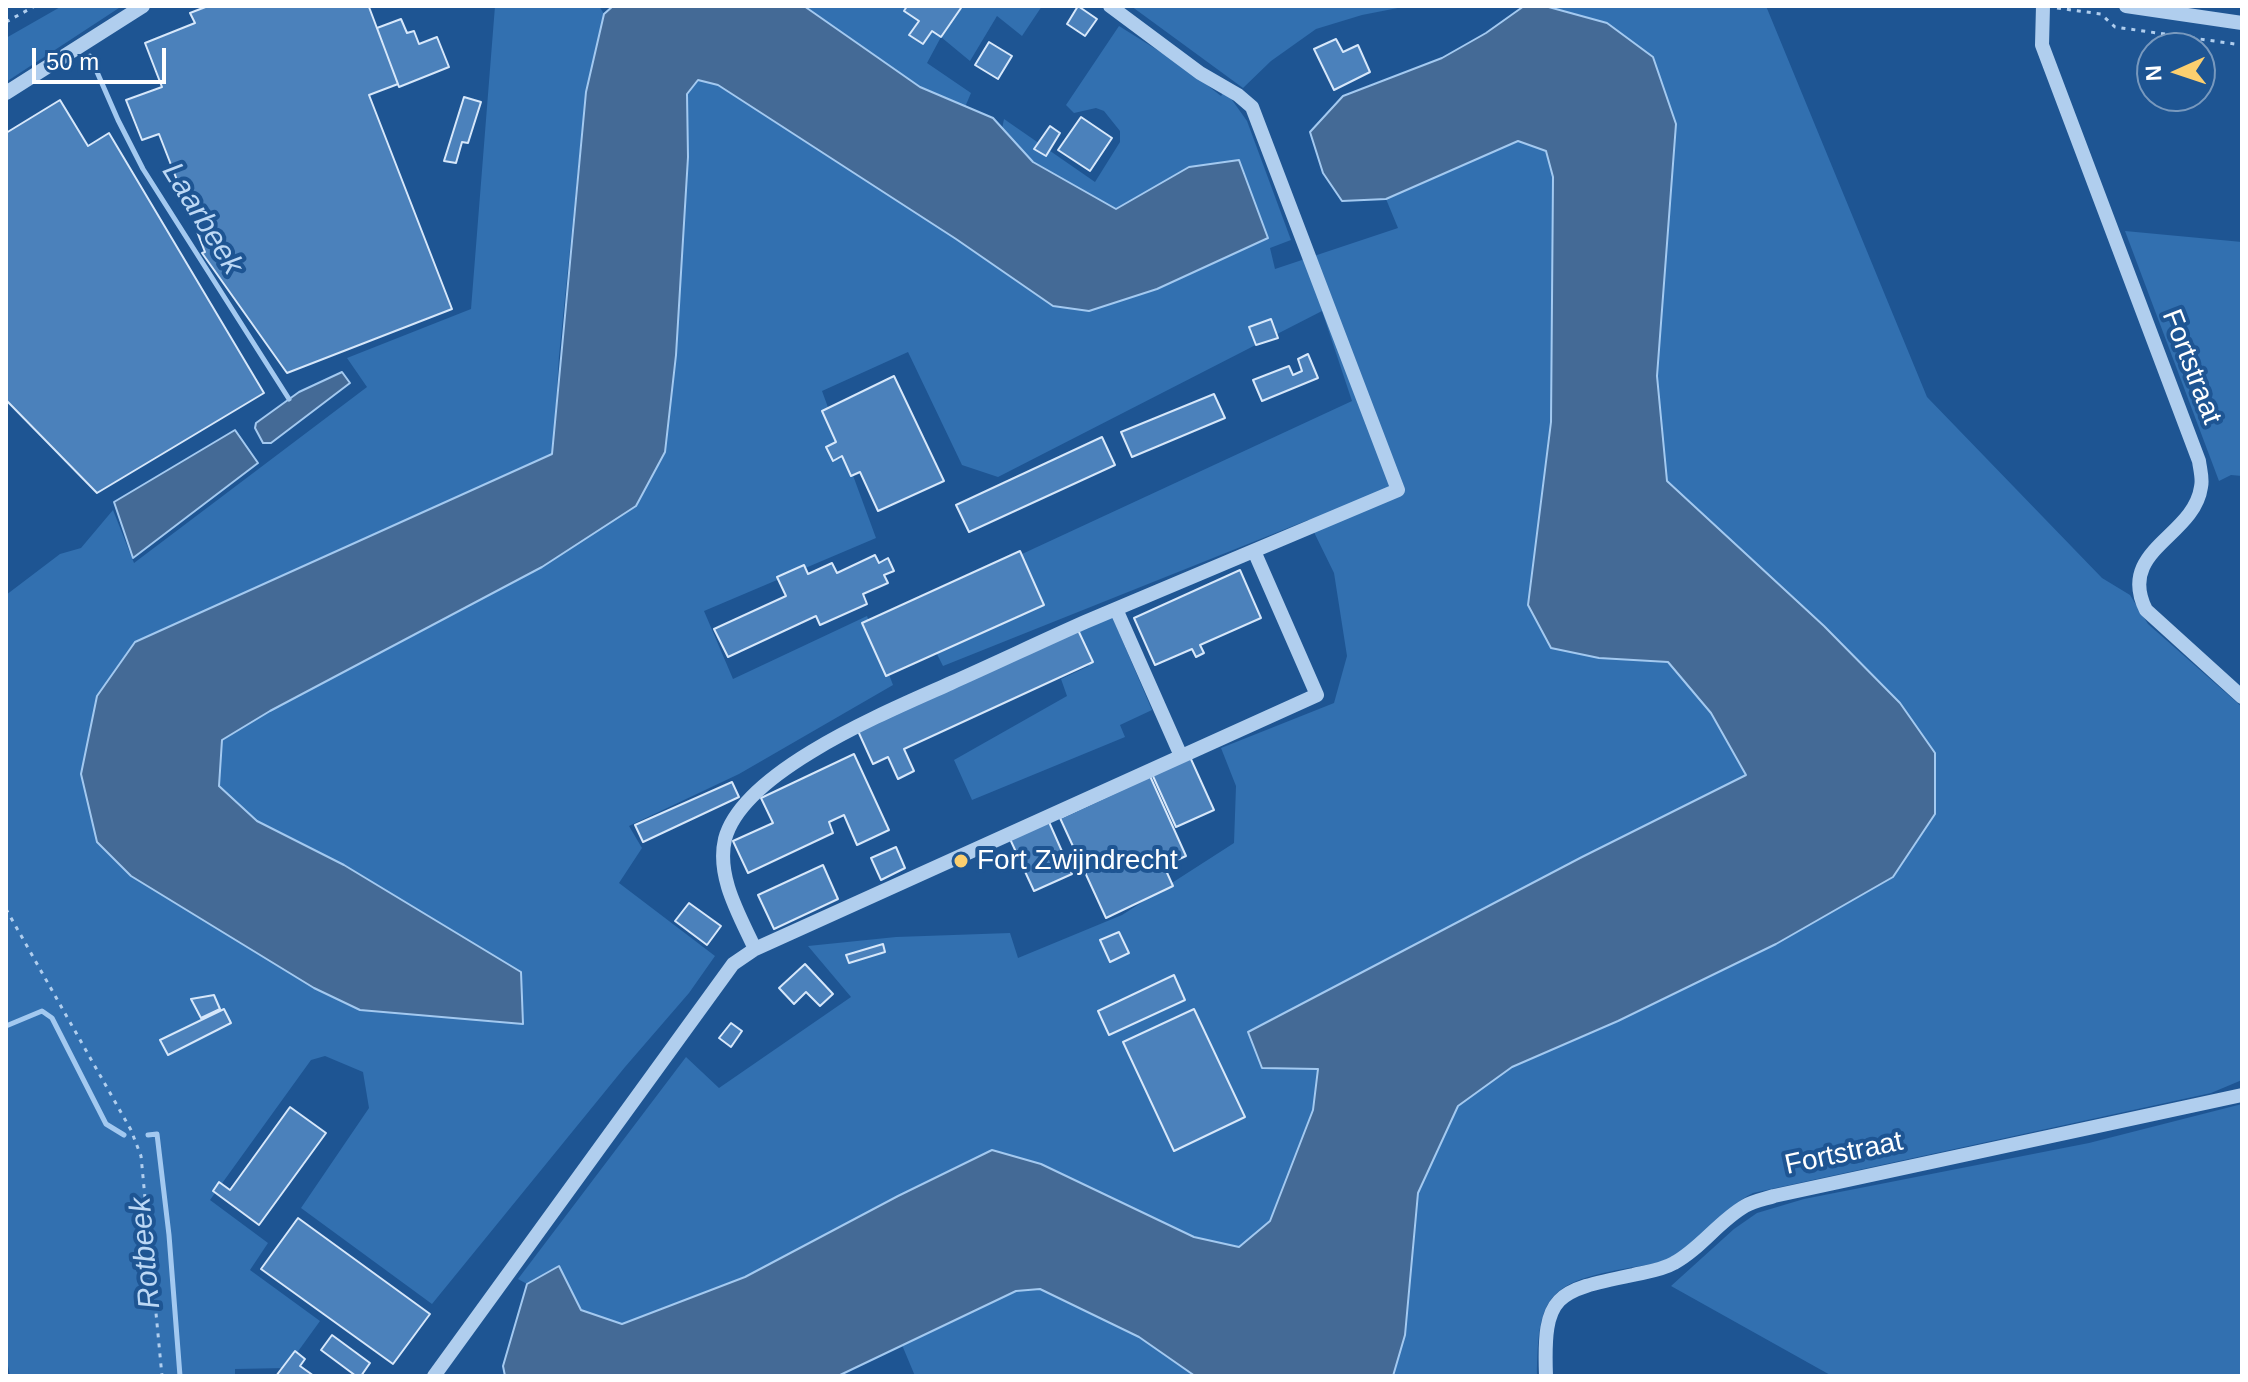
<!DOCTYPE html>
<html>
<head>
<meta charset="utf-8">
<style>
  body { margin:0 }
  #map { position:relative; width:2248px; height:1382px; overflow:hidden; background:#1e5593; font-family:Helvetica,sans-serif }
  canvas { display:block }
  .frame { position:absolute; inset:0; border:8px solid #fff; pointer-events:none }
  .north { position:absolute; left:2136px; top:32px; width:80px; height:80px; box-sizing:border-box; background:#1e5593; border:2px solid #7899be; border-radius:50%; rotate:267deg; font-size:22px; font-weight:700; line-height:32px; text-align:center; color:#fff }
  .north::after { content:''; display:block; margin:auto; width:28px; height:36px; background:#fccf6f; clip-path:polygon(50% 0,100% 100%,50% 72%,0 100%) }
  .scale { position:absolute; left:32px; top:48px; width:134px; height:36px; box-sizing:border-box; border:4px solid #fff; border-top:0; padding-left:10px; font-size:24px; line-height:28px; white-space:nowrap; color:#fff; -webkit-text-stroke:6px #1e5593; paint-order:stroke }
</style>
</head>
<body>
<div id="map">
<canvas width="2248" height="1382"></canvas>
<div class="frame"></div>
<div class="north">N</div>
<div class="scale">50 m</div>
</div>
<script>
const ctx = document.querySelector('canvas').getContext('2d');
ctx.lineJoin = 'round';
function fill(path, color) {
  ctx.fillStyle = color;
  ctx.fill(path, 'evenodd');
}
function stroke(path, color, width, dash) {
  ctx.strokeStyle = color;
  ctx.lineWidth = width;
  ctx.lineCap = dash ? 'butt' : 'round';
  ctx.setLineDash(dash || []);
  ctx.stroke(path);
}
function label(font, color, halo, rows, align = 'center') {
  ctx.font = font + ' Helvetica,sans-serif';
  ctx.lineWidth = 8;
  ctx.setLineDash([]);
  ctx.textBaseline = 'middle';
  ctx.strokeStyle = halo;
  ctx.fillStyle = color;
  for (const [text, x, y, turn = 0] of rows) {
    ctx.save();
    ctx.translate(x, y);
    ctx.rotate((+turn || 0) * Math.PI / 180);
    ctx.textAlign = isNaN(turn) ? turn : align;
    if (halo) ctx.strokeText(text, 0, 0);
    ctx.fillText(text, 0, 0);
    ctx.restore();
  }
}
fill(new Path2D(`
  M62 6H122L6 82V38Z
  M495 6H599L604 14 586 92 559 356 553 454 135 642 131 876 314 988 360 1010 520 972 344 865 257 821 219 786 222 740 270 711 542 567 636 506 665 452 676 355 688 157 687 94 698 80 717 85 956 239 1053 306 1089 311 1157 289 1249 192 1238 160 1189 167 1116 209 1033 162 1002 129 1004 119 1095 182 1120 142V131L1104 111 1096 108 1074 113 1066 105 1119 26 1183 66 1221 96 1225 90 1247 121 1291 240 1270 248 1275 269 1398 228 1386 199 1518 140 1546 151 1553 177 1551 422 1528 605 1599 658 1668 662 1711 713 1747 775 1582 857 1249 1032 1319 1069 1313 1110 1270 1221 1239 1247 1194 1237 1041 1164 622 1324 581 1310 559 1267 527 1284 518 1279 686 1057 719 1088 851 997 808 946 896 937 1010 933 1018 958 1122 915 1234 843 1236 786 1221 748 1334 703 1347 656 1334 573 1308 520 943 666 912 605 1352 401 1322 311 998 477 962 465 908 352 822 391 876 538 704 611 733 679 867 616 893 685 739 774 629 826 642 848 619 883 715 956 689 993 625 1067 432 1304 301 1208 369 1108 363 1072 325 1056 311 1060 210 1200 268 1243 250 1270 320 1321 286 1368 235 1369V1376H10L6 1355V595L60 554 81 548 113 510 134 563 367 387 347 358 471 309Z
  M804 6H1042L1022 36 997 16 970 61 941 37 927 63 971 93 965 107 920 87Z
  M1131 6H1408L1362 15 1316 29 1271 61 1243 88Z
  M1545 6H1766L1927 397 2102 578 2130 595 2148 624 2242 707V1080L2211 1093 1753 1193C1720 1209 1698 1247 1665 1260 1652 1265 1637 1266 1623 1269 1546 1283 1538 1299 1537 1376H1393L1405 1335 1418 1193 1458 1106 1512 1067 1618 1021 1776 944 1893 877 1935 814 1824 626 1667 481 1657 376 1676 124 1607 23Z
  M2125 231 2242 242V476L2231 475 2219 481Z
  M1111 614 1152 710 1120 725 1125 737 972 800 954 760 1067 696 1061 679 1089 666 1075 633Z
  M2242 1104V1376H1832L1671 1286 1734 1229 1757 1213 1804 1199 2089 1143Z
  M1040 1289 1139 1337 1195 1376H915L902 1345 1016 1291Z`), '#3270b0');
const water = new Path2D(`
  M613 6H804L920 87 993 118 1033 162 1116 209 1189 167 1239 160 1268 238 1157 289 1089 311 1053 306 956 239 718 85 698 80 687 94 688 157 676 355 665 452 636 506 542 567 270 711 222 740 219 786 257 821 344 865 521 972 523 1024 360 1010 314 988 131 876 97 842 81 774 97 696 135 642 552 454 586 92 604 14Z
  M1524 6H1545L1607 23 1653 57 1676 124 1657 376 1667 481 1824 626 1900 703 1935 753V814L1893 877 1776 944 1618 1021 1512 1067 1458 1106 1418 1193 1405 1335 1393 1376H1195L1139 1337 1040 1289 1016 1291 838 1376H505L503 1366 527 1284 559 1266 581 1310 622 1324 745 1277 898 1196 992 1150 1041 1164 1194 1237 1239 1247 1270 1221 1313 1110 1318 1069 1262 1068 1248 1032 1582 857 1746 775 1711 713 1668 662 1599 658 1551 648 1528 605 1551 422 1553 177 1546 151 1518 141 1386 199 1342 201 1323 173 1310 132 1343 96 1442 58 1486 33Z
  M342 372 350 383 271 443H263L255 428 256 423 299 392Z
  M235 430 258 463 133 558 114 502Z`);
fill(water, '#446a96');
stroke(water, '#a3c9f0', 2);
stroke(new Path2D(`
  M90 56 118 120 143 169 289 399
  M6 1026 42 1011 52 1018 106 1124 124 1135
  M148 1135 157 1134 169 1235 180 1376`), '#a3c9f0', 5);
const building = new Path2D(`
  M208 6H371L369 7 398 84 369 95 452 309 287 373 202 253 205 252 159 134 142 140 126 100 162 87 145 43 195 23 190 13Z
  M907 6H959L961 8 941 37 932 31 923 44 909 35 919 21 904 11Z
  M1078 6 1097 19 1085 36 1067 24Z
  M401 19 407 33 414 31 419 44 437 37 449 67 399 87 377 28Z
  M1336 39 1343 52 1358 45 1370 72 1334 90 1314 49Z
  M989 42 1012 56 998 79 975 65Z
  M464 97 481 102 468 143 462 142 456 163 444 161Z
  M60 100 88 146 109 133 264 393 97 493 6 400V133Z
  M1081 117 1112 138 1090 171 1058 150Z
  M1050 126 1060 133 1046 156 1034 149Z
  M1271 319 1278 338 1256 345 1249 327Z
  M1308 354 1318 378 1262 401 1253 380 1289 366 1293 375 1302 371 1298 359Z
  M894 376 944 481 878 511 860 472 851 476 842 456 833 461 826 447 836 442 822 411Z
  M1214 394 1225 418 1132 457 1121 432Z
  M1102 437 1115 465 969 532 956 505Z
  M1020 551 1044 605 886 676 862 623Z
  M875 555 879 563 888 558 894 571 884 575 888 583 863 594 867 604 820 625 816 616 728 657 714 629 786 596 777 577 804 565 808 574 832 563 837 573Z
  M1240 570 1261 618 1200 645 1204 653 1196 657 1192 649 1155 665 1134 618Z
  M1078 630 1093 662 904 749 914 771 898 779 888 757 873 764 858 731Z
  M854 754 889 830 857 845 844 815 829 822 833 833 748 873 733 841 773 823 761 798Z
  M1190 757 1214 810 1176 827 1152 774Z
  M1150 776 1186 856 1164 866 1173 886 1106 918 1060 818Z
  M732 782 739 797 643 842 635 825Z
  M1049 822 1072 874 1034 891 1010 839Z
  M896 847 905 868 881 880 871 858Z
  M823 865 838 899 774 929 758 895Z
  M689 903 721 926 707 945 675 921Z
  M1119 932 1129 953 1110 962 1100 940Z
  M883 944 885 952 849 963 846 955Z
  M805 964 833 994 820 1006 806 992 794 1004 779 988Z
  M1174 975 1185 1000 1109 1035 1098 1011Z
  M214 995 220 1009 201 1018 191 999Z
  M224 1009 231 1023 168 1055 160 1040Z
  M1194 1009 1245 1117 1174 1151 1123 1042Z
  M731 1023 742 1031 731 1047 719 1038Z
  M290 1107 326 1133 259 1225 213 1191 219 1182 230 1190Z
  M298 1218 430 1314 393 1364 261 1269Z
  M332 1335 370 1363 361 1376H356L321 1350Z
  M295 1351 305 1359 300 1366 314 1376H276Z`);
fill(building, '#4b81bb');
stroke(building, '#d6e7fa', 2);
stroke(new Path2D(`
  M2057 8 2101 14 2115 27 2242 45
  M6 22 35 6
  M6 909 131 1130 141 1156 162 1376`), '#b0ceee', 3, [4, 6]);
stroke(new Path2D(`
  M1110 6 1200 73 1238 95 1252 107 1398 490C1294 534 1189 578 1085 622 1040 642 996 663 951 683 891 710 743 770 725 839 716 877 740 916 755 949L1317 695 1254 551
  M2043 6 2042 45 2199 461C2200 469 2203 479 2201 487 2194 537 2116 550 2146 610L2242 697
  M2126 6 2242 23
  M6 93 143 6
  M1116 609 1181 756
  M434 1376 733 964 755 949
  M1546 1376C1543 1294 1555 1291 1633 1275 1646 1272 1662 1270 1674 1263 1700 1249 1719 1221 1745 1206 1754 1201 1765 1199 1774 1196L2242 1095`), '#b0ceee', 14);
for (const [x, y, r, color] of [
  [961,861,8,"#fccf6f"]
]) {
  const dot = new Path2D();
  dot.arc(x, y, r, 0, 2 * Math.PI);
  ctx.fillStyle = color;
  ctx.fill(dot);
  stroke(dot, '#1e5593', 3);
}
label('28px', '#fff', '#1e5593', [
  ["Fortstraat",2191,367,69],
  ["Fortstraat",1844,1154,-12]
]);
label('28px', '#fff', '#1e5593', [
  ["Fort Zwijndrecht",977,861]
], 'left');
label('italic 30px', '#bcd8f5', '#1e5593', [
  ["Laarbeek",202,219,58],
  ["Rotbeek",146,1253,-95]
]);
</script>
</body>
</html>
